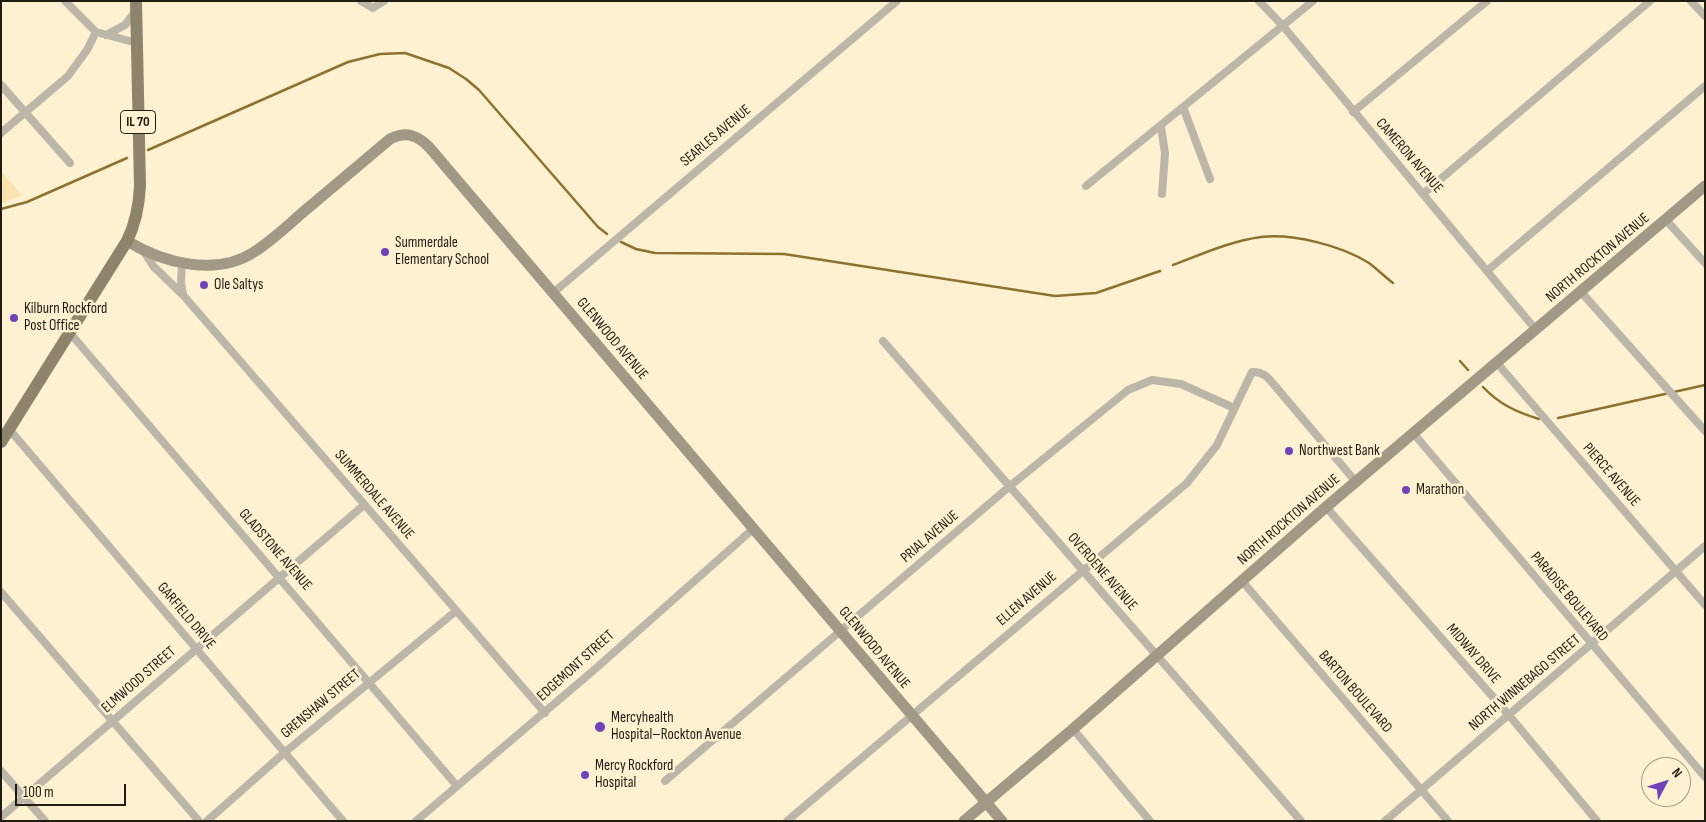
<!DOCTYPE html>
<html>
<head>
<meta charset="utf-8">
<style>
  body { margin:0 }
  #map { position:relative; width:1706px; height:822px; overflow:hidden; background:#fef1d2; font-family:"Sofia Sans Condensed",sans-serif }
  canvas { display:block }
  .frame { position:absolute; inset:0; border:2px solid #211c11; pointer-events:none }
  .north { position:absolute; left:1641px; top:757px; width:50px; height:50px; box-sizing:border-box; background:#fef1d2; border:1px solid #a69c85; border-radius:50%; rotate:50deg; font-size:14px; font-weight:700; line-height:20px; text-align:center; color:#211c11 }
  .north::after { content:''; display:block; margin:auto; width:18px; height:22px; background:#6f42ba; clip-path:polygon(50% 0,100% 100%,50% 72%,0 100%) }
  .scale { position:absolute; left:15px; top:784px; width:111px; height:22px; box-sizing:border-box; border:2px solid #211c11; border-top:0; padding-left:6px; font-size:15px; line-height:18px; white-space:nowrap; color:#211c11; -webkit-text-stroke:4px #fef1d2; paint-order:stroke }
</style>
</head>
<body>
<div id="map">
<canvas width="1706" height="822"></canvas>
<div class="frame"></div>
<div class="north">N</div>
<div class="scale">100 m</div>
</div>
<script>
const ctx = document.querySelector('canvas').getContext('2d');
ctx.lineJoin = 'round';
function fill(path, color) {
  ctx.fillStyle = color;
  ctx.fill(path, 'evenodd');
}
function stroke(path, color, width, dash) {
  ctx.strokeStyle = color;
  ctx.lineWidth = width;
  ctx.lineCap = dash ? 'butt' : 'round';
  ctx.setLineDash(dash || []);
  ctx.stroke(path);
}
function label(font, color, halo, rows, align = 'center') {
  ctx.font = font + ' "Sofia Sans Condensed",sans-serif';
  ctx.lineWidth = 5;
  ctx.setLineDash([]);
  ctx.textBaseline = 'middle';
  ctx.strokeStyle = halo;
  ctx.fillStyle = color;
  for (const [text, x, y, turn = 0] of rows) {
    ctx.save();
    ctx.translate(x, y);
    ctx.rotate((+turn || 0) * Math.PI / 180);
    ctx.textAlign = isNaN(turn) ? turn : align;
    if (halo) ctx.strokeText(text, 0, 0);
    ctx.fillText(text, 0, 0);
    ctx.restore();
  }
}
fill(new Path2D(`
  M1 171 22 195 1 204Z`), '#fae2ac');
stroke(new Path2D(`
  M148 150 348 62 380 54 405 53 449 68 466 79 479 90 598 227 607 234
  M1 209 27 202 127 158
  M621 242 636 249 655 253 784 254 1055 296 1096 293 1160 271
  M1173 265C1202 254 1231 241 1261 237 1293 233 1342 246 1369 263 1377 269 1385 277 1393 283
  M1460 361 1468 370
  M1483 387C1499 404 1516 412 1539 419
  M1558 418 1705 385`), '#8d722f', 2.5);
stroke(new Path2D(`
  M65 1 96 32 137 43
  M361 1 373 8 384 1
  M1259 1 1283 26 1536 330
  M1691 1 1705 16
  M106 35 125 25 135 12
  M1 85 70 163
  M1183 107 1210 179
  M1353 112 1487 1
  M1161 127 1165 153 1162 194
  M1 133 68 76 87 50 96 32
  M1086 186 1313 1
  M1423 194 1650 1
  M1666 220 1705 263
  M144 252 154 267 183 295 545 713
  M182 263 181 282 183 295
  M1488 270 1705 86
  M1581 292 1705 431
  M553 293 897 1
  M70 333 457 786
  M883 341 1301 821
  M1497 363 1705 605
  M9 429 343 821
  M1414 434 1705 777
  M1326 507 1508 714 1597 821
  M1242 581 1448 821
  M1 592 199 821
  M1073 729 1150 821
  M1 771 45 821
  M665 781 1010 486 1128 390 1152 380 1181 384 1234 408
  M1 817 364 505
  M207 821 284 753 456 611
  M416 821 594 670 753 529
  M787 821 1187 483 1217 445 1252 372C1264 371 1269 379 1276 387L1356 482
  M1385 821 1705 546`), '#bcb6a9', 8);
stroke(new Path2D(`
  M127 241C163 263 216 277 254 252 273 240 290 223 308 208 335 185 363 162 390 139 406 131 417 135 429 147L1002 821
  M964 821 1073 729 1326 507 1705 186`), '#a19986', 11);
stroke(new Path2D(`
  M1 442 127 241C136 223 139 206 140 186L136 1`), '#8e846c', 12);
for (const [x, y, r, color] of [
  [385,252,5,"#6f42ba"],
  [204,285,5,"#6f42ba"],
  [14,318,5,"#6f42ba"],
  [1289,451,5,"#6f42ba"],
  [1406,490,5,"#6f42ba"],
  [600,727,6,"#6f42ba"],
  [585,775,5,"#6f42ba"]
]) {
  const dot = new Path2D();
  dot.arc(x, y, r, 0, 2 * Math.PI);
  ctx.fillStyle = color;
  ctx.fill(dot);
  stroke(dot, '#fef1d2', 2);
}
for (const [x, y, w] of [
  [138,122,35]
]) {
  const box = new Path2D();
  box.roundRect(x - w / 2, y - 11.5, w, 23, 4);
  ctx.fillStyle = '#fef1d2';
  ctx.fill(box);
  stroke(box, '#211c11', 1);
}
label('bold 14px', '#211c11', null, [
  ["IL 70",138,122]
]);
label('15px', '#211c11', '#fef1d2', [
  ["SEARLES AVENUE",716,136,-40],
  ["CAMERON AVENUE",1409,156,49],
  ["NORTH ROCKTON AVENUE",1598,258,-40],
  ["GLENWOOD AVENUE",612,339,50],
  ["PIERCE AVENUE",1611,475,49],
  ["SUMMERDALE AVENUE",374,495,49],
  ["NORTH ROCKTON AVENUE",1289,520,-41],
  ["PRIAL AVENUE",930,537,-41],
  ["GLADSTONE AVENUE",275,550,49],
  ["OVERDENE AVENUE",1102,572,49],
  ["PARADISE BOULEVARD",1569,597,50],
  ["ELLEN AVENUE",1027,599,-41],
  ["GARFIELD DRIVE",186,616,50],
  ["GLENWOOD AVENUE",874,648,50],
  ["MIDWAY DRIVE",1473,654,49],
  ["EDGEMONT STREET",576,666,-42],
  ["ELMWOOD STREET",139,680,-41],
  ["NORTH WINNEBAGO STREET",1525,683,-40],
  ["BARTON BOULEVARD",1355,692,49],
  ["GRENSHAW STREET",321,704,-40]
]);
label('15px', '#211c11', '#fef1d2', [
  ["Summerdale",395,243],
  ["Elementary School",395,260],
  ["Ole Saltys",214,285],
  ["Kilburn Rockford",24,309],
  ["Post Office",24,326],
  ["Northwest Bank",1299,451],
  ["Marathon",1416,490],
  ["Mercyhealth",611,718],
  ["Hospital–Rockton Avenue",611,735],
  ["Mercy Rockford",595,766],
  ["Hospital",595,783]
], 'left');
</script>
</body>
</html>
